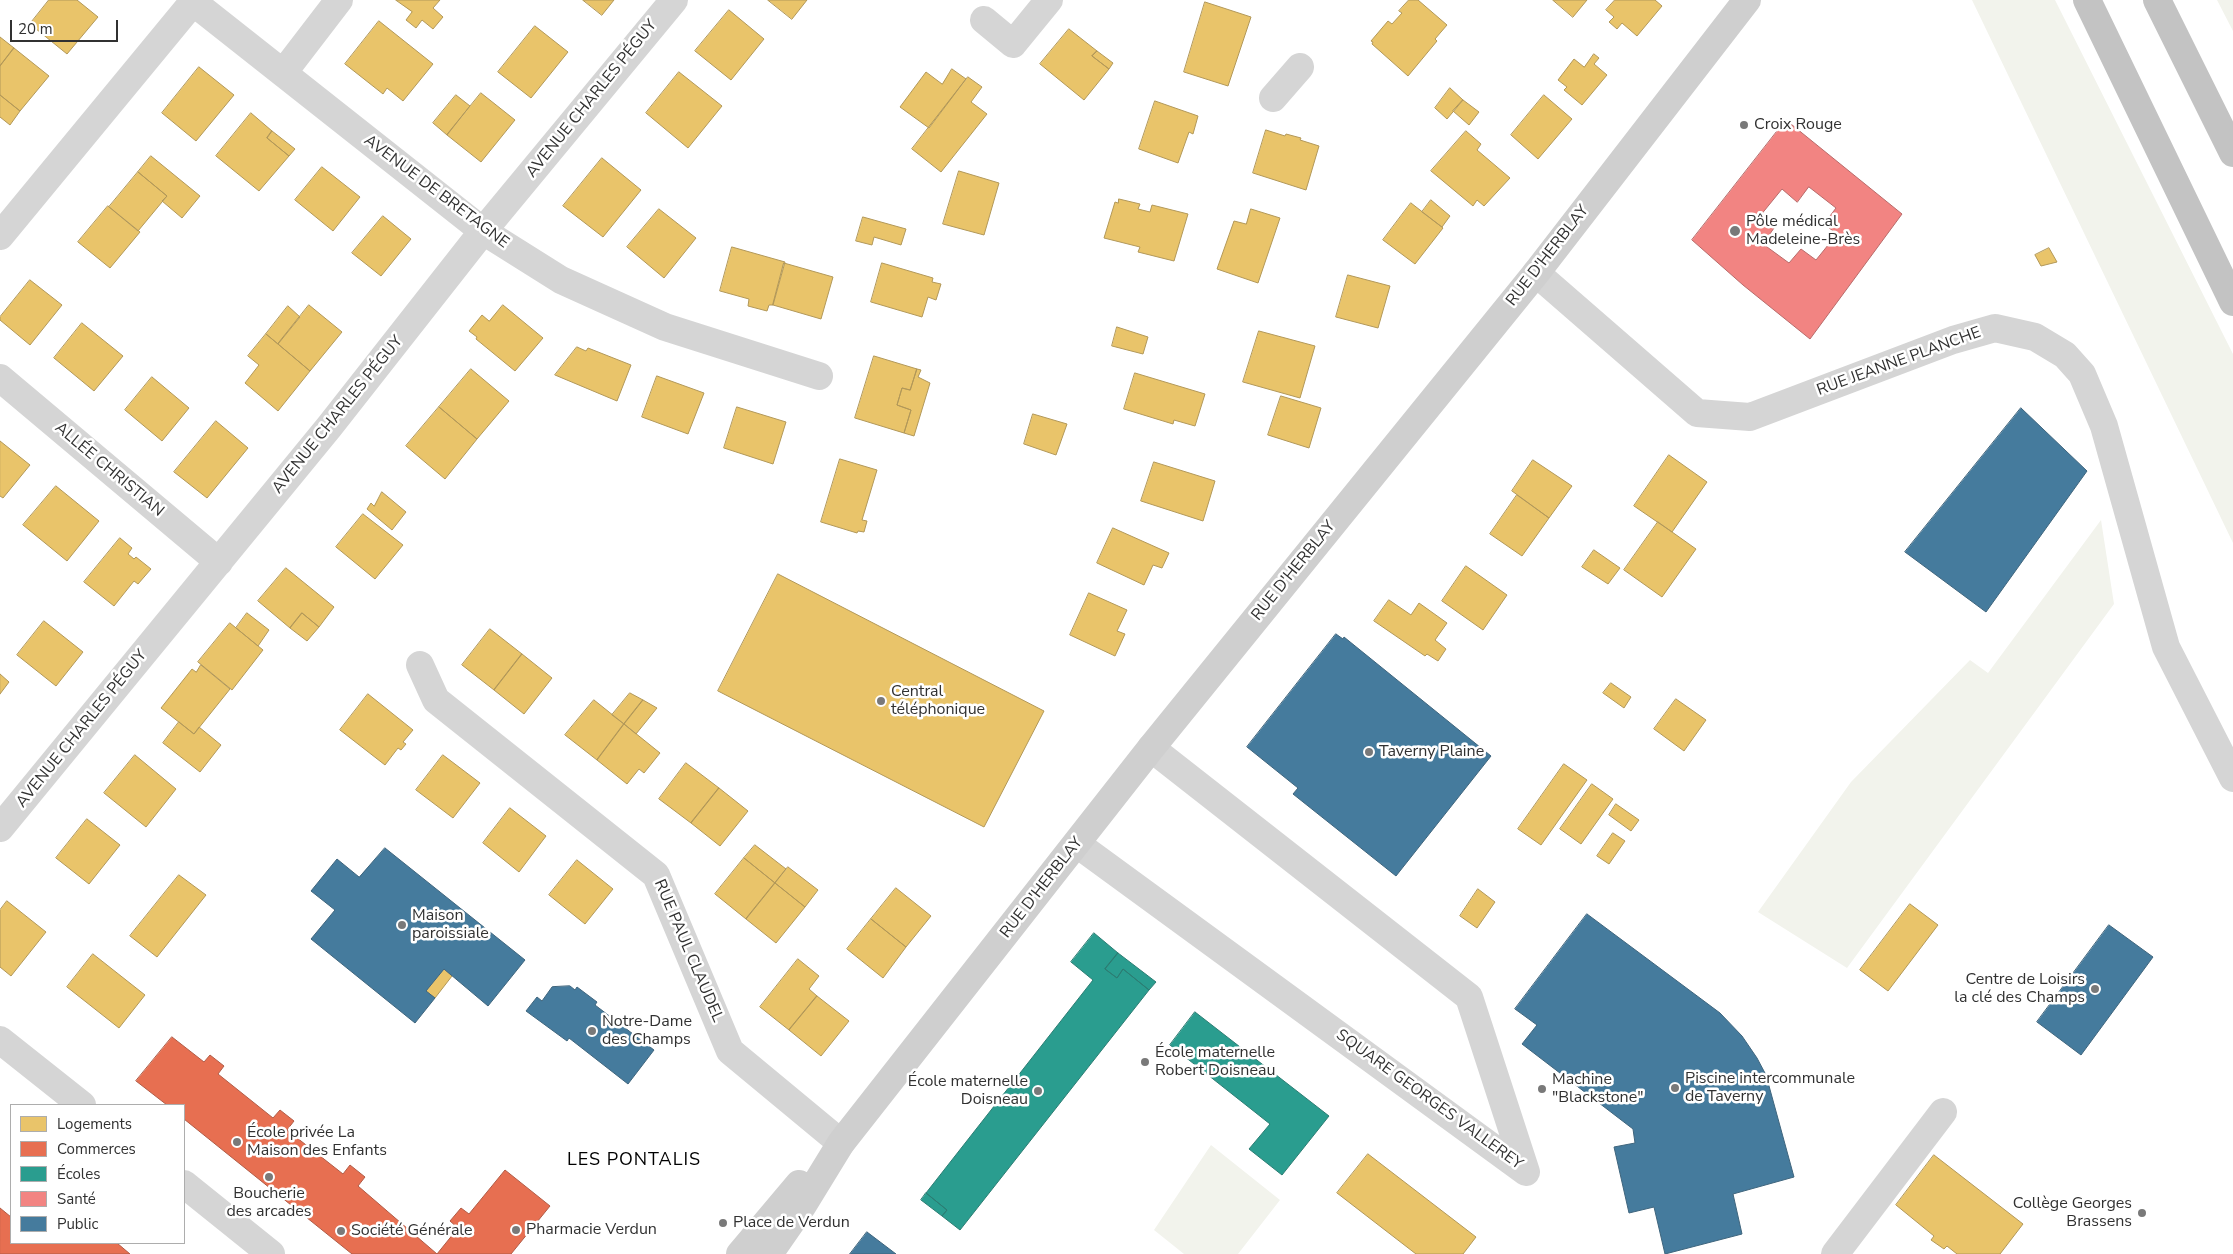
<!DOCTYPE html>
<html>
<head>
<meta charset="utf-8">
<style>
  body { margin:0 }
  #map { position:relative; width:2233px; height:1254px; overflow:hidden; background:#fff; font-family:"Nunito Sans",sans-serif }
  canvas { display:block }
  .legend { position:absolute; left:10px; top:1104px; width:175px; height:140px; box-sizing:border-box; background:#fff; border:1px solid #adadad; margin:0; padding:6px 9px; list-style:none; font-size:15px; color:#313131 }
  .legend li { display:flex; align-items:center; gap:10px; height:25px }
  .legend b { width:25px; border:1px solid #adadad }
  .scale { position:absolute; left:10px; top:20px; width:108px; height:22px; box-sizing:border-box; border:2px solid #313131; border-top:0; padding-left:6px; font-size:15px; line-height:18px; white-space:nowrap; color:#313131; -webkit-text-stroke:4px #fff; paint-order:stroke }
</style>
</head>
<body>
<div id="map">
<canvas width="2233" height="1254"></canvas>
<ul class="legend">
<li><b style="height:14px;background:#e9c46a"></b>Logements</li>
<li><b style="height:14px;background:#e76f51"></b>Commerces</li>
<li><b style="height:14px;background:#2a9d8f"></b>Écoles</li>
<li><b style="height:14px;background:#f28482"></b>Santé</li>
<li><b style="height:14px;background:#457b9d"></b>Public</li>
</ul>
<div class="scale">20 m</div>
</div>
<script>
const ctx = document.querySelector('canvas').getContext('2d');
ctx.lineJoin = 'round';
function fill(path, color) {
  ctx.fillStyle = color;
  ctx.fill(path, 'evenodd');
}
function stroke(path, color, width, dash) {
  ctx.strokeStyle = color;
  ctx.lineWidth = width;
  ctx.lineCap = dash ? 'butt' : 'round';
  ctx.setLineDash(dash || []);
  ctx.stroke(path);
}
function label(font, color, halo, rows, align = 'center') {
  ctx.font = font + ' "Nunito Sans",sans-serif';
  ctx.lineWidth = 5;
  ctx.setLineDash([]);
  ctx.textBaseline = 'middle';
  ctx.strokeStyle = halo;
  ctx.fillStyle = color;
  for (const [text, x, y, turn = 0] of rows) {
    ctx.save();
    ctx.translate(x, y);
    ctx.rotate((+turn || 0) * Math.PI / 180);
    ctx.textAlign = isNaN(turn) ? turn : align;
    if (halo) ctx.strokeText(text, 0, 0);
    ctx.fillText(text, 0, 0);
    ctx.restore();
  }
}
fill(new Path2D(`
  M1972 0H2055L2233 354V543Z
  M2217 0H2233V31Z
  M2101 520 2114 604 1847 968 1758 912 1851 782 1970 660 1988 673Z
  M1211 1145 1280 1200 1238 1254H1184L1154 1230Z`), '#f2f3ec');
const homes = new Path2D(`
  M49 0H77L98 17 67 54 30 24Z
  M396 0H440L433 8 443 17 433 29 422 20 416 28 406 20 412 12Z
  M583 0H614L602 15Z
  M768 0H807L792 19Z
  M1409 0H1418L1447 25 1435 39 1437 41 1408 76 1372 44 1373 42 1371 41 1388 21 1392 24 1402 13 1399 11Z
  M1553 0H1587L1573 17Z
  M1615 0H1655L1662 6 1637 36 1622 23 1617 29 1609 22 1614 17 1606 10Z
  M1205 2 1251 17 1228 86 1184 72Z
  M729 10 764 39 731 80 695 51Z
  M379 21 433 64 403 101 387 88 383 94 345 64Z
  M535 26 568 52 531 98 498 72Z
  M1069 29 1097 51 1092 56 1109 69 1084 100 1040 64Z
  M0 37 14 48 0 66Z
  M14 48 49 76 20 111 0 95V66Z
  M1097 51 1113 63 1109 69 1092 56Z
  M1594 54 1599 58 1594 64 1607 75 1582 105 1564 90 1567 87 1558 80 1574 59 1584 67Z
  M199 67 234 95 196 141 162 113Z
  M952 69 966 79 929 128 900 107 926 72 942 84Z
  M679 72 722 106 688 148 646 113Z
  M968 77 982 87 971 102 987 114 941 172 912 149Z
  M1450 88 1463 100 1447 119 1435 108Z
  M481 93 515 120 481 162 447 135Z
  M0 95 20 111 10 125 0 117Z
  M456 95 470 106 447 135 433 123Z
  M1544 95 1572 119 1538 159 1511 135Z
  M1463 100 1479 112 1469 125 1453 111Z
  M1155 101 1198 116 1193 134 1189 132 1178 163 1139 149Z
  M251 113 272 131 267 138 289 156 259 191 216 156Z
  M1266 130 1285 136 1286 134 1301 138 1300 140 1319 146 1306 190 1253 173Z
  M272 131 295 149 289 156 267 138Z
  M1466 131 1481 144 1477 150 1510 178 1484 206 1477 200 1473 206 1431 171Z
  M151 156 200 196 182 218 162 201 167 196 138 172Z
  M602 158 641 190 603 237 563 206Z
  M322 167 360 197 333 231 295 200Z
  M959 171 999 183 984 235 943 224Z
  M138 172 167 196 138 231 109 207Z
  M1119 199 1140 204 1138 209 1150 212 1152 205 1188 214 1174 261 1138 252 1140 247 1104 238 1115 202 1118 203Z
  M1431 200 1450 216 1442 227 1422 212Z
  M1411 203 1443 228 1415 264 1383 240Z
  M108 206 140 232 110 268 78 242Z
  M659 209 696 238 664 278 627 247Z
  M1251 209 1280 218 1258 283 1217 269 1234 221 1246 224Z
  M383 216 411 239 381 276 352 253Z
  M863 217 906 229 901 245 874 237 872 245 856 241Z
  M732 247 785 262 773 305H769L767 311 748 306 749 299 720 291Z
  M2049 248 2057 262 2041 266 2035 255Z
  M784 263 833 277 821 319 773 305Z
  M882 263 933 278 932 282 941 284 936 300 928 297 922 317 871 302Z
  M1348 275 1390 286 1378 328 1336 317Z
  M30 280 62 305 30 345 0 320V317Z
  M309 305 342 332 310 371 278 344Z
  M503 305 543 338 515 371 476 339 477 337 469 331 482 315 489 321Z
  M288 306 300 317 278 344 266 334Z
  M82 323 123 356 94 391 54 358Z
  M1117 327 1148 337 1143 354 1112 346Z
  M1259 331 1315 346 1300 398 1243 382Z
  M266 334 310 371 278 411 245 383 259 365 248 356Z
  M577 347 586 351 588 348 631 365 617 401 555 375Z
  M874 356 917 369 910 390 902 388 897 405 911 410 904 433 855 418Z
  M471 369 509 401 477 439 439 407Z
  M917 369 921 370 918 377 930 383 914 436 904 433 911 410 897 405 902 388 910 390Z
  M1135 373 1205 394 1195 426 1174 420 1173 424 1124 409Z
  M657 376 704 393 688 434 642 417Z
  M152 377 189 408 162 441 125 410Z
  M1281 396 1321 408 1309 448 1268 435Z
  M439 407 477 439 445 479 406 446Z
  M737 407 786 422 773 464 724 448Z
  M1033 414 1067 424 1056 455 1024 444Z
  M216 421 248 448 207 498 174 472Z
  M0 441 30 465 3 498 0 496Z
  M1669 455 1707 482 1672 532 1634 506Z
  M840 459 877 470 862 520 867 521 864 532 858 531 857 533 821 522Z
  M1533 460 1572 486 1549 518 1512 491Z
  M1154 462 1215 481 1203 521 1141 501Z
  M56 486 99 521 67 561 23 525Z
  M382 492 406 512 392 530 367 509 371 503 374 506Z
  M1517 495 1549 518 1522 556 1490 534Z
  M363 514 403 545 375 579 336 547Z
  M1658 522 1696 549 1662 597 1624 570Z
  M1113 528 1169 553 1162 568 1153 565 1144 585 1097 563Z
  M120 538 132 548 128 554 134 559 136 557 151 569 138 584 134 581 114 606 84 582Z
  M1594 550 1620 568 1608 584 1582 567Z
  M1466 566 1507 595 1483 630 1442 601Z
  M286 568 334 607 319 627 302 613 290 628 258 601Z
  M778 574 1044 711 984 827 718 691Z
  M1089 593 1127 610 1117 631 1125 634 1115 656 1070 635Z
  M1389 600 1411 615 1419 603 1447 623 1435 640 1446 649 1438 661 1427 654 1425 656 1374 621Z
  M247 613 269 630 258 646 236 628Z
  M302 613 319 627 307 641 290 628Z
  M44 621 83 652 56 686 17 655Z
  M230 623 263 650 232 690 198 662Z
  M490 629 522 654 494 690 462 665Z
  M522 654 552 678 524 714 494 690Z
  M201 665 230 689 194 734 161 708 192 669 196 672Z
  M0 674 9 682 0 694Z
  M1611 683 1631 697 1624 708 1603 693Z
  M630 693 643 700 624 724 612 715Z
  M368 694 413 730 403 742 406 744 401 750 398 748 385 765 340 730Z
  M1676 699 1706 720 1684 751 1654 729Z
  M594 700 624 724 597 760 565 735Z
  M643 700 657 708 636 734 624 724Z
  M179 722 194 734 199 727 221 745 200 772 163 743Z
  M624 724 660 753 644 773 639 769 627 784 597 760Z
  M135 755 176 789 146 827 104 793Z
  M443 755 480 783 453 818 416 790Z
  M686 763 719 788 691 823 659 799Z
  M1564 764 1587 780 1541 845 1518 829Z
  M1592 784 1613 799 1581 844 1560 829Z
  M719 788 748 811 720 846 691 823Z
  M1616 804 1639 820 1631 831 1609 815Z
  M510 808 546 836 519 872 483 843Z
  M87 819 120 845 89 884 56 858Z
  M1613 833 1625 841 1609 864 1597 856Z
  M755 845 786 869 775 883 744 858Z
  M744 858 775 883 746 919 715 894Z
  M577 860 613 889 585 924 549 895Z
  M788 867 818 890 805 907 775 883Z
  M179 875 206 895 157 957 130 936Z
  M775 883 805 907 776 943 746 919Z
  M896 888 931 916 906 947 871 919Z
  M1478 889 1495 902 1477 928 1460 916Z
  M7 901 46 932 11 976 0 967V910Z
  M1910 904 1938 925 1888 991 1860 970Z
  M871 919 906 947 883 978 847 949Z
  M93 954 145 995 119 1028 67 987Z
  M798 959 819 976 809 989 817 996 789 1030 760 1007Z
  M444 969 452 976 435 998 426 991Z
  M817 996 849 1021 821 1056 789 1030Z
  M1368 1154 1476 1237 1463 1254H1416L1337 1193Z
  M1934 1155 2023 1224 2000 1254H1957L1947 1246 1944 1249 1931 1240 1934 1236 1896 1205Z`);
fill(homes, '#e9c46a');
stroke(homes, '#b29859', 1);
const shops = new Path2D(`
  M172 1037 204 1062 210 1055 224 1066 218 1074 273 1118 280 1110 294 1121 287 1130 343 1174 350 1165 365 1177 358 1186 437 1254 458 1228 450 1221 461 1208 469 1214 505 1170 550 1206 511 1254H352L184 1119V1105H167L136 1081Z
  M0 1208 11 1217V1243H117L130 1254H0Z`);
fill(shops, '#e76f51');
stroke(shops, '#b05c47', 1);
const schools = new Path2D(`
  M1094 933 1118 953 1105 969 1117 978 1123 969 1149 990 960 1230 942 1216 947 1210 926 1193 1093 980 1071 962Z
  M1118 953 1156 982 1149 990 1123 969 1117 978 1105 969Z
  M1195 1012 1329 1116 1282 1175 1249 1149 1270 1124 1170 1045Z
  M926 1193 947 1210 942 1216 921 1200Z`);
fill(schools, '#2a9d8f');
stroke(schools, '#2c7d73', 1);
const health = new Path2D(`
  M1786 120 1902 214 1810 339 1743 285 1692 240ZM1809 187 1836 208 1824 224 1837 234 1816 260 1801 249 1789 263 1763 244 1774 228 1760 216 1782 189 1797 202Z`);
fill(health, '#f28482');
stroke(health, '#b86b6a', 1);
const public = new Path2D(`
  M2021 408 2087 471 1986 612 1905 552Z
  M1336 634 1343 639 1344 637 1491 756 1396 876 1293 794 1298 788 1247 747Z
  M385 848 525 960 488 1006 444 969 426 991 435 998 415 1023 311 939 335 910 311 891 337 859 359 877Z
  M1587 914 1720 1013 1742 1036 1757 1058 1766 1075 1794 1177 1733 1194 1742 1234 1665 1254 1654 1207 1629 1213 1614 1147 1635 1143 1633 1129 1522 1044 1537 1025 1515 1009Z
  M2109 925 2153 957 2081 1055 2037 1022Z
  M570 986 575 990 577 987 597 1002 595 1005 654 1050 628 1084 569 1038 567 1041 526 1011 537 997 542 1001 552 987Z
  M867 1232 896 1254H850Z`);
fill(public, '#457b9d');
stroke(public, '#3f657d', 1);
stroke(new Path2D(`
  M984 20 1013 44 1049 0
  M283 73 339 0
  M1273 98 1300 67
  M0 236 193 2 483 231 561 280 665 327 819 376
  M1536 273 1697 413 1750 417 1953 340 1995 328 2035 337 2065 355 2082 374 2104 426 2166 647 2233 778
  M0 378 219 562
  M420 665 436 700 656 875 730 1051 841 1143
  M0 828 329 427 483 231 674 0
  M1077 844 1526 1172 1469 997 1151 748
  M0 1040 82 1105
  M184 1184 271 1254
  M1835 1254 1943 1112`), '#d5d5d5', 28);
stroke(new Path2D(`
  M740 1254 799 1184
  M769 1254 803 1205 841 1143 1151 748 1536 273 1747 0`), '#cfcfcf', 28);
stroke(new Path2D(`
  M2087 0 2233 302
  M2157 0 2233 153`), '#c3c3c3', 28);
for (const [x, y, r, color] of [
  [1744,125,5,"#797979"],
  [1735,231,6,"#797979"],
  [881,701,5,"#797979"],
  [1369,752,5,"#797979"],
  [402,925,5,"#797979"],
  [2095,989,5,"#797979"],
  [592,1031,5,"#797979"],
  [1145,1062,5,"#797979"],
  [1675,1088,5,"#797979"],
  [1542,1089,5,"#797979"],
  [1038,1091,5,"#797979"],
  [237,1142,5,"#797979"],
  [269,1177,5,"#797979"],
  [2142,1213,5,"#797979"],
  [723,1223,5,"#797979"],
  [516,1230,5,"#797979"],
  [341,1231,5,"#797979"]
]) {
  const dot = new Path2D();
  dot.arc(x, y, r, 0, 2 * Math.PI);
  ctx.fillStyle = color;
  ctx.fill(dot);
  stroke(dot, '#fff', 2);
}
label('16px', '#313131', '#fff', [
  ["AVENUE CHARLES PÉGUY",592,99,-51],
  ["AVENUE DE BRETAGNE",436,192,37],
  ["RUE D'HERBLAY",1548,256,-52],
  ["RUE JEANNE PLANCHE",1899,362,-20],
  ["AVENUE CHARLES PÉGUY",338,415,-51],
  ["ALLÉE CHRISTIAN",109,470,40],
  ["RUE D'HERBLAY",1294,571,-51],
  ["AVENUE CHARLES PÉGUY",82,729,-51],
  ["RUE D'HERBLAY",1042,888,-52],
  ["RUE PAUL CLAUDEL",688,951,67],
  ["SQUARE GEORGES VALLEREY",1429,1100,36]
]);
label('16px', '#313131', '#fff', [
  ["Croix Rouge",1754,125],
  ["Pôle médical",1746,222],
  ["Madeleine-Brès",1746,240],
  ["Central",891,692],
  ["téléphonique",891,710],
  ["Taverny Plaine",1379,752],
  ["Maison",412,916],
  ["paroissiale",412,934],
  ["Centre de Loisirs",2085,980,"right"],
  ["la clé des Champs",2085,998,"right"],
  ["Notre-Dame",602,1022],
  ["des Champs",602,1040],
  ["École maternelle",1155,1053],
  ["Robert Doisneau",1155,1071],
  ["Piscine intercommunale",1685,1079],
  ["de Taverny",1685,1097],
  ["Machine",1552,1080],
  ["\"Blackstone\"",1552,1098],
  ["École maternelle",1028,1082,"right"],
  ["Doisneau",1028,1100,"right"],
  ["École privée La",247,1133],
  ["Maison des Enfants",247,1151],
  ["Boucherie",269,1194,"center"],
  ["des arcades",269,1212,"center"],
  ["Collège Georges",2132,1204,"right"],
  ["Brassens",2132,1222,"right"],
  ["Place de Verdun",733,1223],
  ["Pharmacie Verdun",526,1230],
  ["Société Générale",351,1231]
], 'left');
ctx.letterSpacing = '1px';
label('18px', '#000', '#fff', [
  ["LES PONTALIS",634,1161]
]);
ctx.letterSpacing = '0px';
</script>
</body>
</html>
